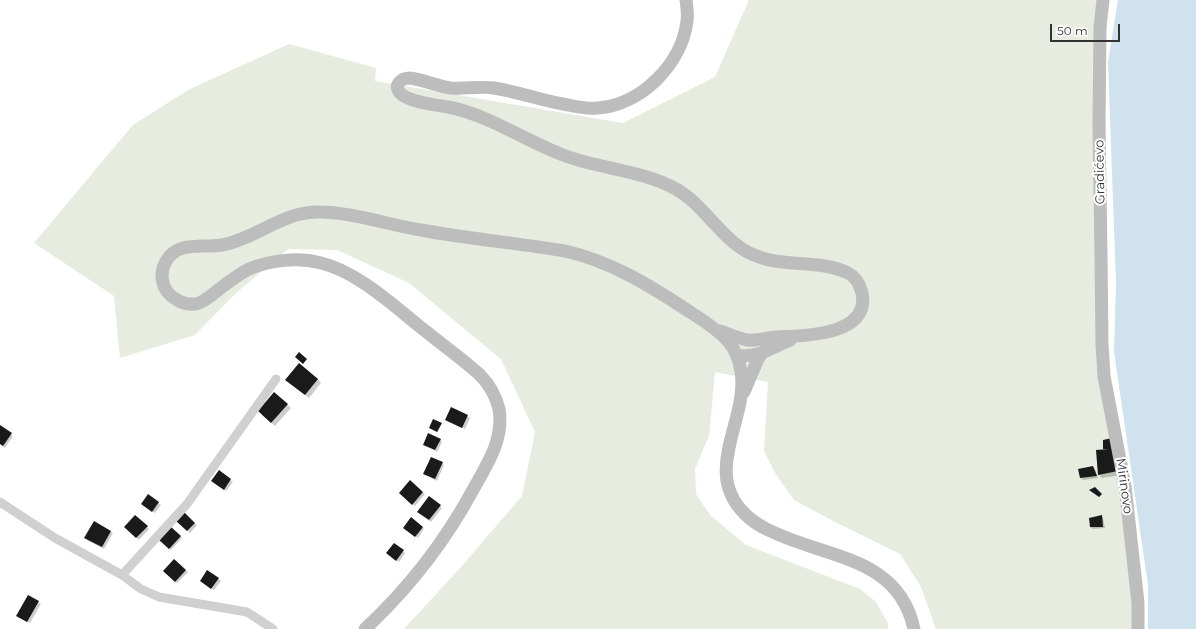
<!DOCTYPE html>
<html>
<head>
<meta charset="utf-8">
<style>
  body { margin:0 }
  #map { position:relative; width:1196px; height:629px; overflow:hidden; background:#fff; font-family:Montserrat,sans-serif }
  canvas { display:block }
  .scale { position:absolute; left:1050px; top:24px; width:70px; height:18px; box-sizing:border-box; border:2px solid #333; border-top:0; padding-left:5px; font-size:12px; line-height:14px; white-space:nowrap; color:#333; -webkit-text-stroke:3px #fff; paint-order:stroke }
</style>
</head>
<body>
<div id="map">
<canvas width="1196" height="629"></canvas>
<div class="scale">50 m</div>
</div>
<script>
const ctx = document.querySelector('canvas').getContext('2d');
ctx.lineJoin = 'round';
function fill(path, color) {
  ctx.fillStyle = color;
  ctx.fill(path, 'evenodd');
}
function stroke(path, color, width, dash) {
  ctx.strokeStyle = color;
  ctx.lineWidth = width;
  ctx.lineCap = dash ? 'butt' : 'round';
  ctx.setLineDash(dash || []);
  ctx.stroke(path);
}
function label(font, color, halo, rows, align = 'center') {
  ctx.font = font + ' Montserrat,sans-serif';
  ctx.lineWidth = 4;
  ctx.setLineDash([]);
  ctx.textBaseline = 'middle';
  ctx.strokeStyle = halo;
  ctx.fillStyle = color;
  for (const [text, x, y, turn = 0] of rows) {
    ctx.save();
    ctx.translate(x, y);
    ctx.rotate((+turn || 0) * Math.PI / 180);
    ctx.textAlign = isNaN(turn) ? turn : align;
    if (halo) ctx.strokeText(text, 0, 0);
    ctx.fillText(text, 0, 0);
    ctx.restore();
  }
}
fill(new Path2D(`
  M749 0H1099L1102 344 1138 629H936L921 587 900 554 831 520 794 500 775 473 764 451 768 382 715 372 709 436 695 469 696 494 710 515 746 545 860 589 876 602 888 623V629H404L461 567 522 496 535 432 501 359 409 283 337 250 288 249 236 293 195 335 120 358 114 296 34 243 133 125 188 90 289 44 376 68 375 81 623 123 715 77Z`), '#e6ecdf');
fill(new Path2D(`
  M1118 0H1196V629H1148V585L1114 352 1116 284 1108 62Z`), '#cfe2ee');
fill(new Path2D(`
  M318 379 321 383 309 398 290 383Z
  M274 394 291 408 275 426 262 415Z
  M452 409 470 418 465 429 449 422Z
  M441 424 438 432 430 428Z
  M0 426 13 436 5 448 0 444Z
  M440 439 442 442 437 452 424 444Z
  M1112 439 1121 475 1102 478 1099 475 1106 450 1104 448Z
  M442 463 444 465 437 481 424 474Z
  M1093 467 1095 469 1098 478 1083 480 1081 478Z
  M219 472 233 482 226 491 215 483Z
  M410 482 425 494 415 506 400 493Z
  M148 495 161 505 155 513 144 506Z
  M440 506 442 508 431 522 421 514Z
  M184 514 197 525 190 533 178 521Z
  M135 516 149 529 139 540 126 527Z
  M1101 516 1103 518 1105 528 1093 529 1090 527Z
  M170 527 182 538 171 550 159 539Z
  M422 527 424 529 418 538 406 530Z
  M110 531 113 533 104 549 87 540Z
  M403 551 405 553 399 562 390 555Z
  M175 560 188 572 177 583 164 571Z
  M208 571 221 581 214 590 203 583Z
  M29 596 41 604 30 623 20 618Z`), '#0003');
fill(new Path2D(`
  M299 352 307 359 303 364 295 357Z
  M299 363 318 379 305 395 285 380Z
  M274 392 288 404 271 423 258 411Z
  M451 407 468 415 462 428 445 420Z
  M433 419 442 423 437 432 429 428Z
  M0 425 12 433 3 446 0 444Z
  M428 433 441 439 435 450 423 445Z
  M1112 438 1118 471 1098 475 1096 450 1109 449H1103V440Z
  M431 457 443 462 435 479 423 474Z
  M1093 466 1097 476 1080 478 1078 469Z
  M219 470 231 479 224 490 211 481Z
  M410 480 423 492 412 505 399 493Z
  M1095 487 1102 494 1099 497 1089 490Z
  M148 494 159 502 152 512 141 504Z
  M429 496 441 505 429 520 417 512Z
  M184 512 195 523 187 531 176 521Z
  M135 515 148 526 136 538 124 527Z
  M1102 515 1103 527H1090L1089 518Z
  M411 517 423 527 415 537 403 528Z
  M94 521 111 531 102 547 84 538Z
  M170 526 181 536 169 549 158 539Z
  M394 543 404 550 396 561 386 553Z
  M174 559 186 570 175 582 163 571Z
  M207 570 219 578 211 589 200 581Z
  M28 595 39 601 27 622 16 616Z`), '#1a1a1a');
stroke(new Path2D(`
  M0 502 55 538 122 575 141 589 159 597 247 612 273 629
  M122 575 187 504 276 379`), '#d0d0d0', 9);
stroke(new Path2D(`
  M686 0C687 7 688 15 687 21 682 64 641 105 598 108 588 109 577 107 568 105 543 101 519 92 494 88 480 86 465 89 451 88 437 86 424 80 410 78 401 78 393 85 400 93 408 102 436 105 448 107 489 115 524 140 563 155 599 169 642 170 676 189 706 206 721 241 754 255 784 268 819 259 848 273 856 277 860 285 862 293 871 336 802 336 776 337 766 338 757 341 747 340 738 338 729 334 720 331
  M1103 0 1100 27 1099 124 1101 255 1102 344 1104 376 1125 486 1138 603V629
  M737 355C757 359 773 347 790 340
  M744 392 758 359 762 353
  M365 629C409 588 446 540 474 488 488 463 504 439 499 409 496 397 489 384 480 375 464 360 445 347 428 333 397 309 359 272 321 263 298 257 271 260 249 269 241 273 233 279 226 284 209 296 199 312 177 300 170 296 165 291 163 283 159 268 168 252 183 248 195 245 209 247 222 245 255 239 281 213 316 212 349 211 388 225 421 230 469 239 517 243 565 251 610 261 649 285 687 310 701 319 716 328 728 341 735 349 739 359 741 371 749 420 701 471 745 514 757 526 772 532 787 538 840 559 900 563 914 629`), '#bdbdbd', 13);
label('13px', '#333', '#fff', [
  ["Gradićevo",1100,172,-91],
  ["Mirinovo",1124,486,82]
]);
</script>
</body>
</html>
